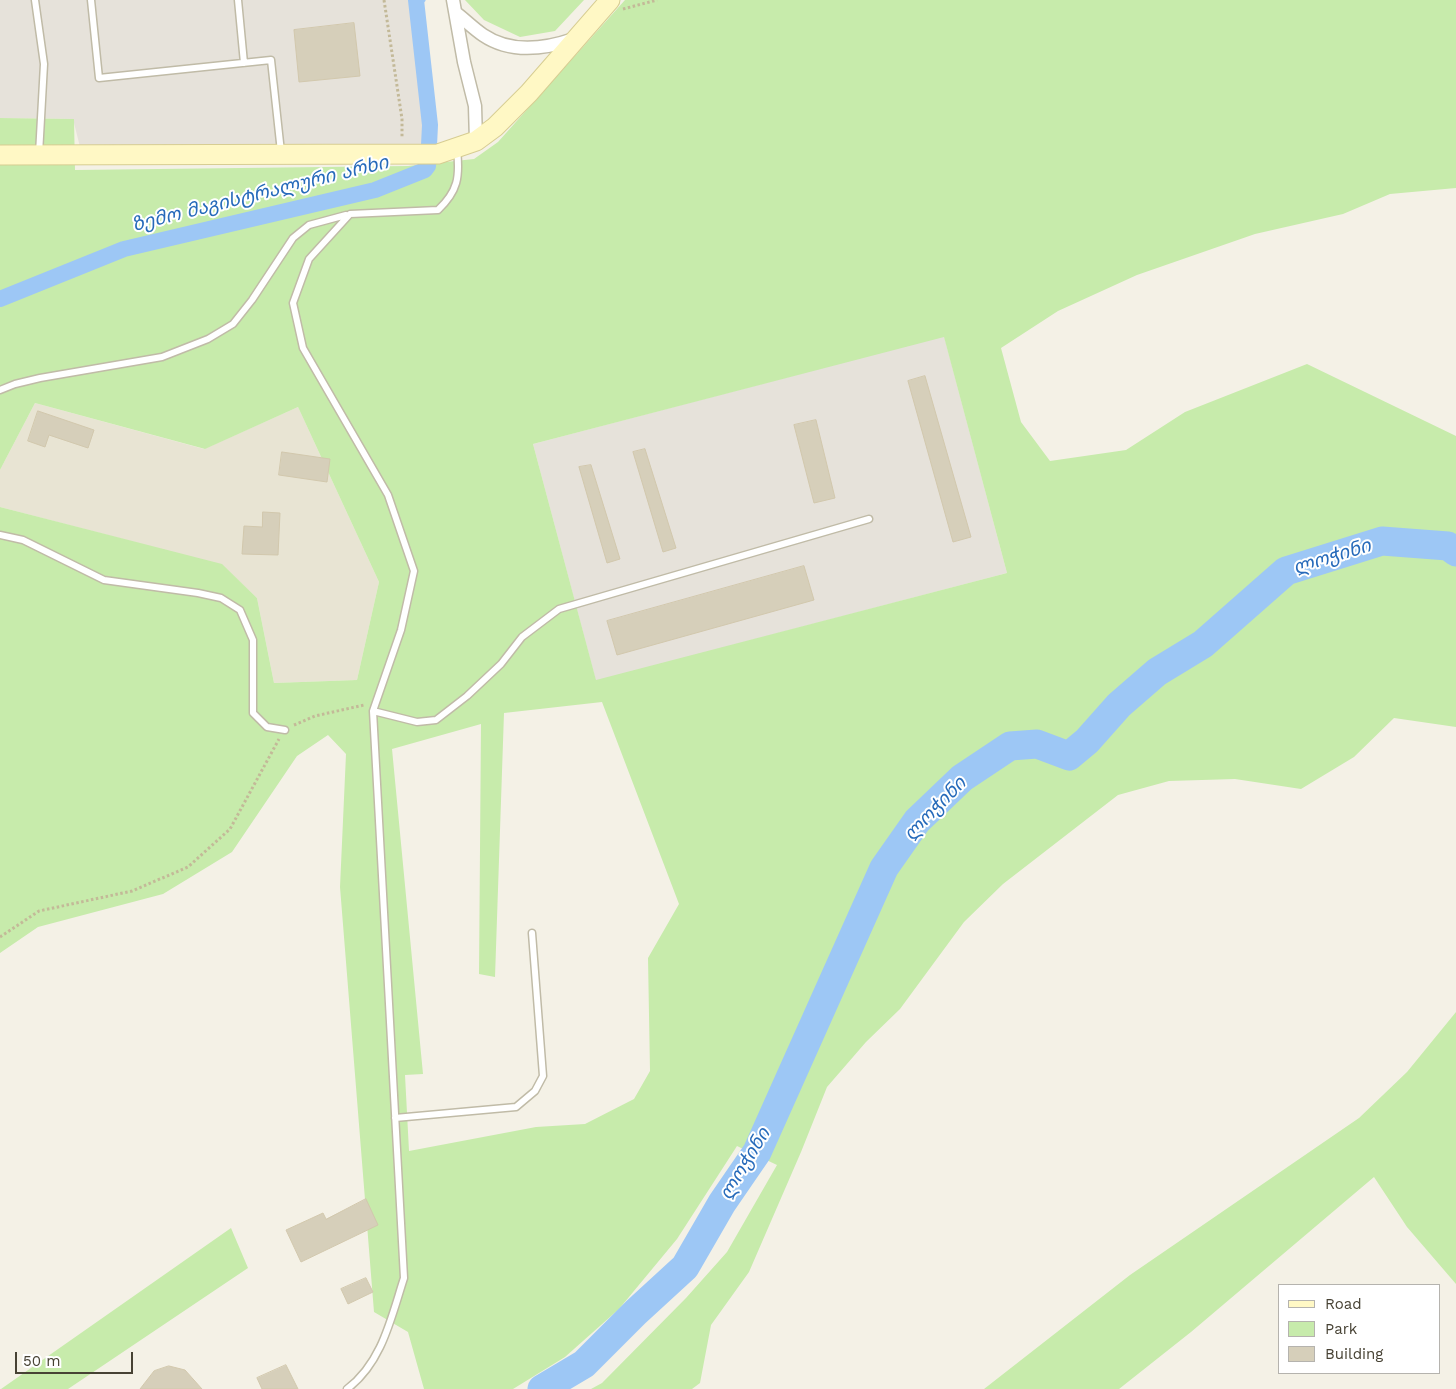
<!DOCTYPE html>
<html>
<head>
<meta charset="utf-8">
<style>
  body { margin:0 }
  #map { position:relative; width:1456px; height:1389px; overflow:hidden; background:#f4f1e6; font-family:"Work Sans",sans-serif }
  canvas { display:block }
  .legend { position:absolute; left:1278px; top:1284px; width:162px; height:90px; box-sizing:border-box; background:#fff; border:1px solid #b5b3ae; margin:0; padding:6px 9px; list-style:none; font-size:15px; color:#474234 }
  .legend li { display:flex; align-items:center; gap:10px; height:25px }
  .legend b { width:25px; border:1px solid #b5b3ae }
  .scale { position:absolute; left:15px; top:1352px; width:118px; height:22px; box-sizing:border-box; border:2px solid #474234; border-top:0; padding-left:6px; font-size:15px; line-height:18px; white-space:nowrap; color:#474234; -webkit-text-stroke:4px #fff; paint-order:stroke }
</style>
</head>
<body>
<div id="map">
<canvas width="1456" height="1389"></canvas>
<ul class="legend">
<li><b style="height:6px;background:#fff8c5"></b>Road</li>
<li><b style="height:14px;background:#c7ebab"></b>Park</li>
<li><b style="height:14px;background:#d6cfba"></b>Building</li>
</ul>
<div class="scale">50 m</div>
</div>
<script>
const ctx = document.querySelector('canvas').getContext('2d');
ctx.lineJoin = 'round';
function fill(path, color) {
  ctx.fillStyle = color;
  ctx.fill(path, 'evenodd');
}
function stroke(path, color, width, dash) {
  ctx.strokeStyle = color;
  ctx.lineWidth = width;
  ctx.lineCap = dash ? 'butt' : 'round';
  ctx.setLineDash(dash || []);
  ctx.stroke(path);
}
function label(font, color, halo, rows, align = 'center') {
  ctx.font = font + ' "Work Sans","Noto Sans Georgian",sans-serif';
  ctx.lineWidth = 4;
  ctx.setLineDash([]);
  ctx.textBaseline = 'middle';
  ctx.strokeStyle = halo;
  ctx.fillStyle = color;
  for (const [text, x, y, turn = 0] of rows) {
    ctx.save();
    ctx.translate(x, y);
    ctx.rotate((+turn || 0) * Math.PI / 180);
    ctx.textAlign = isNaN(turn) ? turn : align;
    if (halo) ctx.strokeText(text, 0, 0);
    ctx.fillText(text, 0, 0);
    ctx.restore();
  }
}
fill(new Path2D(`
  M35 403 204 449 298 407 379 582 357 680 274 683 257 598 222 565 0 507V470Z`), '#e8e4d3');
fill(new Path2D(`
  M0 0H416L430 125 429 142 408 155H82L73 119 0 118Z
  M944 336 1007 573 596 681 533 444Z`), '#e6e2da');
fill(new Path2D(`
  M465 0H584L555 31 520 37 484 20Z
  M625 0H1456V188L1390 194 1343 214 1255 234 1137 275 1058 311 1001 348 1021 422 1050 461 1126 450 1185 412 1307 364 1456 436V727L1394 718 1354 757 1301 789 1235 779 1169 781 1118 795 1003 884 964 922 900 1009 866 1042 827 1087 801 1152 749 1272 711 1325 700 1383 692 1389H591L602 1383 686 1298 727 1252 777 1165 737 1146 677 1239 619 1309 565 1357 513 1389H424L408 1332 374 1312 340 887 346 754 328 735 297 756 232 852 163 894 38 927 0 953V507L222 564 257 598 274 683 357 680 379 582 298 407 205 449 35 403 0 470V118L74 119 75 170 408 166 474 159 498 142ZM944 337 1007 573 596 680 533 444ZM602 702 679 904 648 958 650 1071 634 1099 585 1124 536 1127 409 1151 405 1075 423 1074 392 749 481 724 479 974 495 977 504 713Z
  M1456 1012V1284L1407 1227 1374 1177 1191 1332 1119 1389H984L1130 1275 1359 1118 1407 1072Z
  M231 1228 248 1268 68 1389H1Z`), '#c7ebab');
stroke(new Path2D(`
  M416 4 423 0`), '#9dc7f5', 5);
stroke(new Path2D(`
  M0 299 124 249 375 190 425 170 428 166 430 125 416 0`), '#9dc7f5', 16);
stroke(new Path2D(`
  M542 1389 584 1364 636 1312 685 1267 722 1203 757 1152 884 868 917 821 962 778 1010 746 1037 744 1069 756 1087 741 1119 705 1157 672 1203 644 1286 571 1382 541 1448 546 1456 552`), '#9dc7f5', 29);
const building = new Path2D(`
  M354 23 360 76 299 82 294 30Z
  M925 376 971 537 953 542 908 381Z
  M38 411 94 430 88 448 49 435 45 447 28 441Z
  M816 420 835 498 814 503 794 425Z
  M645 449 676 548 663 552 633 452Z
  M282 452 330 459 327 482 279 475Z
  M591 465 620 559 607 563 579 467Z
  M263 512 280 513 278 555 242 554 244 526 262 527Z
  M804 566 814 600 617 655 607 621Z
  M366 1199 378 1225 301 1262 286 1230 323 1213 326 1219Z
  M366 1278 373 1292 348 1304 341 1289Z
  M286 1365 298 1389H262L257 1378Z
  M169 1366 185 1370 202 1389H140L154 1371Z`);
fill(building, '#d6cfba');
stroke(building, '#d2c8ad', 1);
const lane = new Path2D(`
  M35 0 44 64 39 154
  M91 0 99 78 271 60 281 152
  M238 0 244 63
  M0 390 15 384 40 378 162 357 208 339 233 324 252 300 293 238 309 225 346 215
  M0 535 23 540 104 580 198 593 221 598 240 610 253 640V713L267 727 285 730
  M373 711 417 722 436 720 467 696 501 664 522 637 559 609 869 519
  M395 1118 516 1107 535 1091 543 1076 532 933
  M347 1389C382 1363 391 1318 404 1278L373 711 401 630 414 571 388 495 303 348 293 303 309 259 350 214 438 210C458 191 460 177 457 150`);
const street = new Path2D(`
  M453 0 464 62 475 106 476 141
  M456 13C465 20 474 29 483 35 511 54 545 49 574 39`);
const secondary = new Path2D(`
  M0 155 438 154 476 141 495 127 529 93 610 0`);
stroke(lane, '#c0bba7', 9);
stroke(street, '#c0bba7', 15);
stroke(secondary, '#d7cd92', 21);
stroke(new Path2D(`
  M384 0 402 119V138
  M623 9 657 0
  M294 725 315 716 364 705
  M0 937 39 911 132 891 188 867 230 829 279 739`), '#c3b998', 3, [2.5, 2.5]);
stroke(lane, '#fff', 6);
stroke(street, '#fff', 12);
stroke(secondary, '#fff8c5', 19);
label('italic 19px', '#266aba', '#fff', [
  ["ზემო მაგისტრალური არხი",260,194,-14],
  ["ლოჭინი",1332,557,-17],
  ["ლოჭინი",935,809,-46],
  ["ლოჭინი",745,1164,-59]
]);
</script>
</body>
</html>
